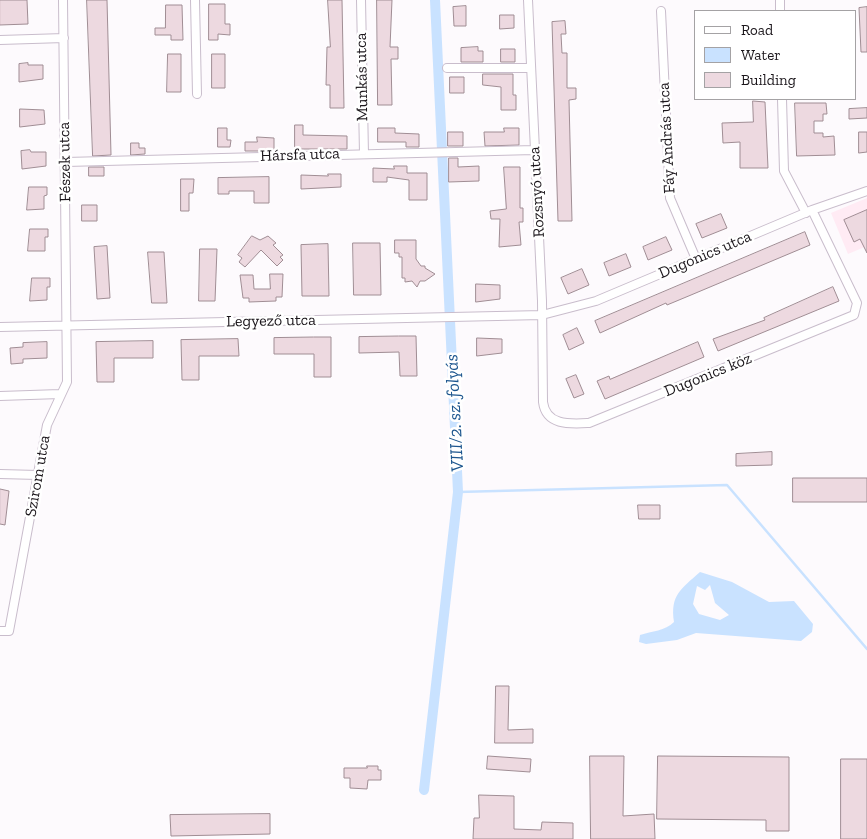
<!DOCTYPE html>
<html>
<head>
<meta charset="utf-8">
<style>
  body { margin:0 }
  #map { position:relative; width:867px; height:839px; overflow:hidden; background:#fdfafd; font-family:"Zilla Slab",serif }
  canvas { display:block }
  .legend { position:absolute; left:694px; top:10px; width:162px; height:90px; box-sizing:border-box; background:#fff; border:1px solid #a4a2a4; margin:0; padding:6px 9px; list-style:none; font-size:15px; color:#1b161b }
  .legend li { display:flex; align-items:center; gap:10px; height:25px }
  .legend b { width:25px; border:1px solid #a4a2a4 }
</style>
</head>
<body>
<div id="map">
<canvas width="867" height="839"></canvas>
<ul class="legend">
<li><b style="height:6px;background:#fff"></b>Road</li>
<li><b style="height:14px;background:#c9e2ff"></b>Water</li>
<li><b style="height:14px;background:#edd9e0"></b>Building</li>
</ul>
</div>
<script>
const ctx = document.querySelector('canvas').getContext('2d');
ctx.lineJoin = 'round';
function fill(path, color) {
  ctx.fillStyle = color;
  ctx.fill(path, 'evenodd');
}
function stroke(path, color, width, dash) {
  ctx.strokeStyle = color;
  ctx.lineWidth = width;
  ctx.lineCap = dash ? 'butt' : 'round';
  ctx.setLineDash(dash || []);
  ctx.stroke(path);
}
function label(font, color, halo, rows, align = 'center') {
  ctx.font = font + ' "Zilla Slab",serif';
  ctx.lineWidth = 5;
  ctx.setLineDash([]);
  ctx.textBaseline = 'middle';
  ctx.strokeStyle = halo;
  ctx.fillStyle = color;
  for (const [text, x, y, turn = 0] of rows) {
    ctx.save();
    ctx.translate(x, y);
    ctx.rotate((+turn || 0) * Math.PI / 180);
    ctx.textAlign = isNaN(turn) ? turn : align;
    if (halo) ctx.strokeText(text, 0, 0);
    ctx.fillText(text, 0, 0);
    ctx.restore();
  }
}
fill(new Path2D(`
  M867 198V246L848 254 831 213Z`), '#ffebf4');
fill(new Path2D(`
  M700 572 732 582 769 602 794 601 813 624 812 632 801 641 696 633 677 640 646 644 639 642 640 635C652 631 665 631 674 622 670 595 681 589 700 572ZM710 585 715 603 729 615 720 620 699 614 693 604 697 586 705 590Z`), '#c9e2ff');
stroke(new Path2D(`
  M458 492 727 485 867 649`), '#c9e2ff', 2.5);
stroke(new Path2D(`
  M424 790 458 492 435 0`), '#c9e2ff', 10);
const building = new Path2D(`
  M0 0H27L28 24 0 25Z
  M87 0H107L111 155 93 156Z
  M328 0H342L344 108H330V85H326L327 47H330Z
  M377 0H392L390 47H398V59H391L392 105H378Z
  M209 4H225V24H230V35L218 34V40H209Z
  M166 5H182L183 40H171V35H155V28H165Z
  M466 6V26H454L453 7Z
  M867 7V52H861L859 8Z
  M500 15H514V28L500 29Z
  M565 21 566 34H561L562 53H567V88H576V99L569 100 572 221H558L552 22Z
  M478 47V51H483V62H461V48Z
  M501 49H515V62H501Z
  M168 54H181V92H167Z
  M212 54H225V88H212Z
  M28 63V65H43V79L19 82V64Z
  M483 74H513V95H516V110H501V87L483 85Z
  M450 77H464V93H450Z
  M753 101 765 102 768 168H740V142L723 143 722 123 753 122Z
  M795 103H826L827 114H823V121H814V133H823V137L834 136 835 155 797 156Z
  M867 108V118L849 119V109Z
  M20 109 44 110 45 124 20 127Z
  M295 125H303V135L347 136V149H295Z
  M218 128H227V140H231L230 147H218Z
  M378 128H395V133L419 134V147H406V142H378Z
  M504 128H519V145L485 146 484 132H504Z
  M448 132H463V146H448Z
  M859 132H867V152L859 153Z
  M257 137 274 138V151H245V142H257Z
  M131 143H139V148H145V154L131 155Z
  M30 150 31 152H46V166L22 169 21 151Z
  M449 158H458V167L479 166V181L449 182Z
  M394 166H407V173H427V200H409V180L387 177V182H373V168L394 169Z
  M89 167H104V176H89Z
  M504 167H520V208H523V222H519L521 245 499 247 500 219H491L490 211 506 209Z
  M328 174H341V187L301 189V175L328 176Z
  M269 177V203H254V191H229V194H218V178Z
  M181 179H194L193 193H189V211H181Z
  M29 187H47V195L44 196V209L27 210Z
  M82 205H97V221H82Z
  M867 210V253L860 239 854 242 844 220Z
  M721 214 727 228 702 238 696 224Z
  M30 229H48V237H45V251H28Z
  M805 232 810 245 691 295 667 305 666 303 600 333 595 321Z
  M252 236 260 240 268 236 276 243 273 245 283 255 280 257 283 260 277 266 261 250 245 267 239 262 242 258 238 255Z
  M666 237 672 250 648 260 643 247Z
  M395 240H416V259L421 266H425V268L435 274 425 281H420L417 287 412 281 405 282V278H402V257H399V253H395Z
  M353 243H380L381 295H354Z
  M328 244 329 296H302L301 245Z
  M107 246 110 298 97 299 94 247Z
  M200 249H217L215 301H199Z
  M148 252H164L167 303H152Z
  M626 254 631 267 609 276 604 263Z
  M582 269 589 285 568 294 561 278Z
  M270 274H283L282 297H276V301L249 302V298H243L240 275H253L254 289H270Z
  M32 278H50V287H47V300L30 301Z
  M476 284 500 285V299L476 302Z
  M833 287 839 301 718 351 713 339 765 320 764 318Z
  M577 328 584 343 569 350 563 335Z
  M399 336H416L417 376H400L399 352 359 353V337Z
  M314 337H331V377H314V354H274V338Z
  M477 338 502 339V353L477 356Z
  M238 339 239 356H199V380H182L181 340Z
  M153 341V358H114V382H97L96 342Z
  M47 342V358L23 359V363L11 364 10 348 23 347V343Z
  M698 342 704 357 605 399 597 381 609 376 610 379Z
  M576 375 584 394 574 398 566 379Z
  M772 452V465L736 466V454Z
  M793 478H867V502H793Z
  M0 489 9 491 5 525 0 524Z
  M638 505H660V519H639Z
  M496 686H509L508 730 533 729V743H495Z
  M488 756 531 759 530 772 487 769Z
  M590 756H624L623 816 654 814 655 839H591Z
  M658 756 789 757V831H766V820L657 819Z
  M841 759H867V839H841Z
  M367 766H378V770H381V780H368L367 789 350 788V778H344V768H367Z
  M479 795 514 796V829L541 830 542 822 573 823V839H473L474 818H479Z
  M270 814V834L171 836 170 815Z`);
fill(building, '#edd9e0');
stroke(building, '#a08d94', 1);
const street = new Path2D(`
  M195 0 197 94
  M361 0 364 154
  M528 0 542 301 543 402C546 426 570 424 589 423L854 315 857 303 812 210
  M780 0V11
  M661 11 670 198 696 259
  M0 40 64 38
  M447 68H531
  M782 99 784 171 806 213
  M66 162 534 150
  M0 327 542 315 596 301 812 210 867 191
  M0 396 60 394
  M0 474 38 475
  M0 631H9L47 425 67 382 63 0`);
stroke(street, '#c9bdcc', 10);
stroke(street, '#fff', 8);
label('16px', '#1b161b', '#fff', [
  ["Munkás utca",362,77,-91],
  ["Fáy András utca",667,138,-93],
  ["Hársfa utca",300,155,-2],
  ["Fészek utca",65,162,-91],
  ["Rozsnyó utca",537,192,-93],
  ["Dugonics utca",705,255,-23],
  ["Legyező utca",271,321,-1],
  ["Dugonics köz",708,375,-22],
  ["Szirom utca",38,476,-80]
]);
label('italic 18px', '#1c558e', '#fff', [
  ["VIII/2. sz. folyás",455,413,-93]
]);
</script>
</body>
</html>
